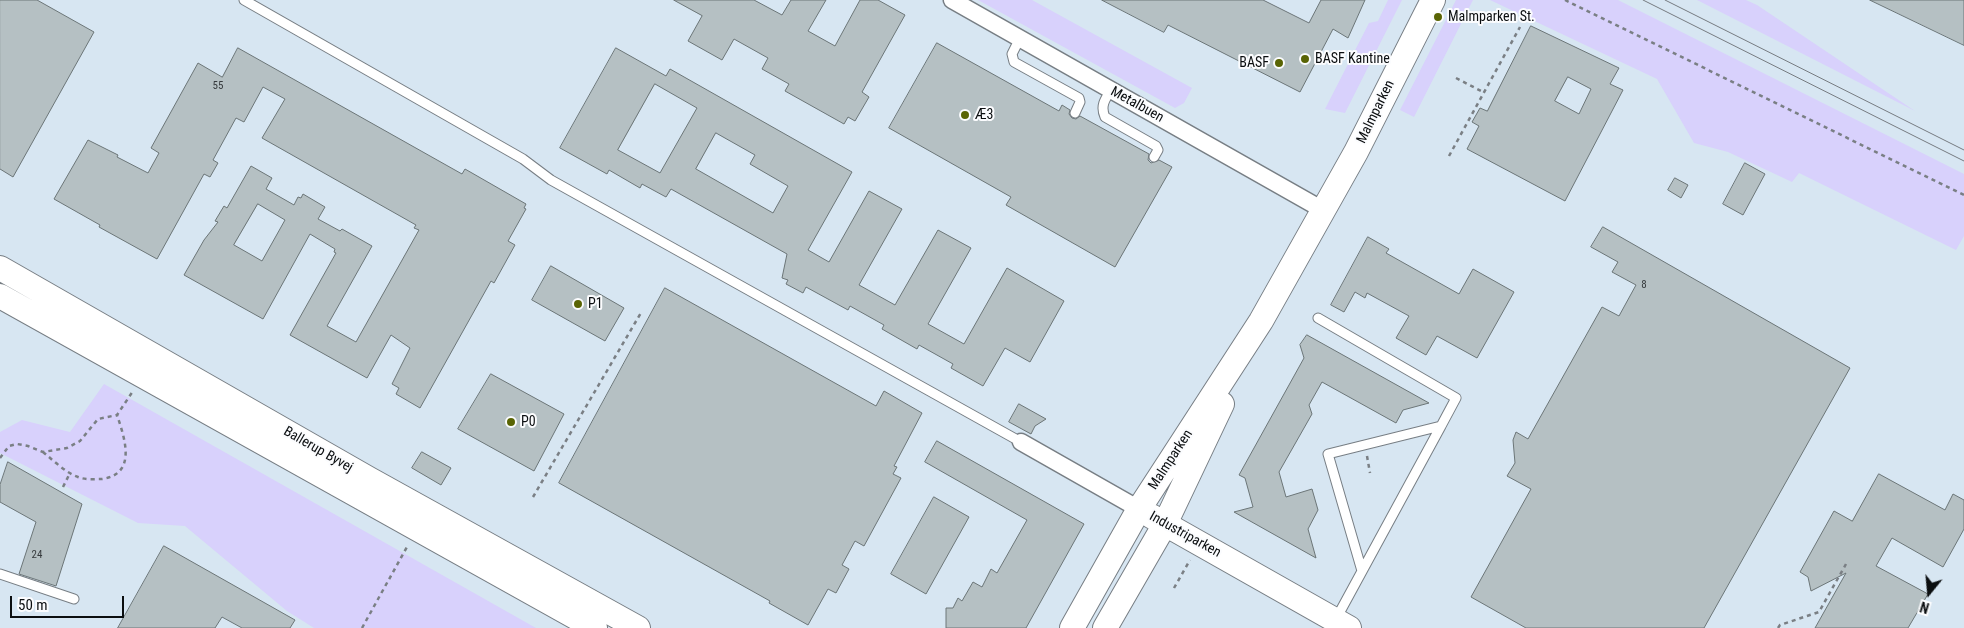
<!DOCTYPE html>
<html>
<head>
<meta charset="utf-8">
<style>
  body { margin:0 }
  #map { position:relative; width:1964px; height:628px; overflow:hidden; background:#e8f0f7; font-family:"Roboto Condensed",sans-serif }
  canvas { display:block }
  .north { position:absolute; left:1904px; top:568px; width:50px; height:50px; -webkit-text-stroke:4px #fbfcfe; paint-order:stroke; rotate:197deg; font-size:14px; font-weight:700; line-height:20px; text-align:center; color:#0b0e10 }
  .north::after { content:''; display:block; margin:auto; width:18px; height:22px; background:#0b0e10; clip-path:polygon(50% 0,100% 100%,50% 72%,0 100%) }
  .scale { position:absolute; left:10px; top:596px; width:114px; height:22px; box-sizing:border-box; border:2px solid #0b0e10; border-top:0; padding-left:6px; font-size:15px; line-height:18px; white-space:nowrap; color:#0b0e10; -webkit-text-stroke:4px #fbfcfe; paint-order:stroke }
</style>
</head>
<body>
<div id="map">
<canvas width="1964" height="628"></canvas>
<div class="north">N</div>
<div class="scale">50 m</div>
</div>
<script>
const ctx = document.querySelector('canvas').getContext('2d');
ctx.lineJoin = 'round';
function fill(path, color) {
  ctx.fillStyle = color;
  ctx.fill(path, 'evenodd');
}
function stroke(path, color, width, dash) {
  ctx.strokeStyle = color;
  ctx.lineWidth = width;
  ctx.lineCap = dash ? 'butt' : 'round';
  ctx.setLineDash(dash || []);
  ctx.stroke(path);
}
function label(font, color, halo, rows, align = 'center') {
  ctx.font = font + ' "Roboto Condensed",sans-serif';
  ctx.lineWidth = 4;
  ctx.setLineDash([]);
  ctx.textBaseline = 'middle';
  ctx.strokeStyle = halo;
  ctx.fillStyle = color;
  for (const [text, x, y, turn = 0] of rows) {
    ctx.save();
    ctx.translate(x, y);
    ctx.rotate((+turn || 0) * Math.PI / 180);
    ctx.textAlign = isNaN(turn) ? turn : align;
    if (halo) ctx.strokeText(text, 0, 0);
    ctx.fillText(text, 0, 0);
    ctx.restore();
  }
}
fill(new Path2D(`
  M0 0H1964V628H0Z`), '#d7e6f2');
fill(new Path2D(`
  M978 0H1032L1192 88 1184 103 1175 108Z
  M1388 0H1402L1345 113 1325 109 1369 23 1378 21Z
  M1456 0H1473L1414 117 1400 110Z
  M1490 0H1618L1964 174V236L1956 250 1799 173 1792 182 1728 152 1694 143 1657 79Z
  M1697 0H1746L1757 5 1915 111Z
  M104 384 536 628H314L287 611 185 526 138 523 0 453V432L22 420 70 432Z`), '#d8d1fc');
const building = new Path2D(`
  M0 0H37L94 32 13 177 0 169Z
  M674 0H754L782 15 791 0H826L808 31 835 46 860 0H878L905 15 862 92 869 97 855 121 848 117 844 124 785 91 789 84 762 69 768 58 734 39 722 60 688 41 702 16Z
  M1102 0H1263L1309 23 1321 0H1365L1348 38 1333 29 1300 92 1168 25 1164 32Z
  M1870 0H1964V45Z
  M1531 26 1619 68 1610 84 1623 90 1565 201 1467 149 1479 126 1472 122 1480 108 1487 111ZM1568 77 1591 89 1579 114 1555 101Z
  M937 43 1059 111 1062 105 1070 110 1069 114 1072 118 1076 119 1080 116 1149 154 1148 160 1151 163 1159 160 1172 167 1115 267 1006 205 1011 197 889 128Z
  M238 48 462 174 465 169 526 204 524 208 526 209 508 241 515 245 494 283 491 281 420 408 396 394 399 388 392 384 410 348 391 335 367 378 290 335 336 253 334 252 335 249 310 234 263 319 184 275 204 240 218 222 215 221 224 206 227 208 251 166 272 178 266 189 294 205 298 197 301 198 303 194 325 207 318 219 340 231 342 229 372 246 327 326 356 342 419 230 414 228 416 225 262 138 285 99 263 87 244 122 236 118 213 160 218 163 210 177 204 174 157 259 99 227 100 225 54 199 88 140 118 155 117 157 148 173 159 153 151 148 198 63 222 77ZM258 204 285 220 262 261 234 245Z
  M616 48 666 76 670 69 852 172 808 250 829 262 869 191 902 209 859 285 895 305 938 230 971 248 928 324 964 344 1007 268 1064 301 1030 362 1005 348 983 386 951 368 953 364 919 345 917 349 882 329 884 325 850 306 848 310 806 287 803 293 786 284 788 280 782 278 787 254 671 189 666 197 642 184 640 188 609 170 607 174 560 148ZM655 84 697 108 660 173 618 150ZM716 133 755 155 750 164 788 186 773 213 696 169Z
  M1745 163 1765 174 1743 215 1723 204Z
  M1675 178 1688 185 1681 198 1668 190Z
  M1603 227 1850 368 1704 628H1526L1471 597 1531 489 1507 476 1515 463 1513 440 1516 432 1528 439 1602 307 1619 316 1636 285 1612 272 1618 262 1591 247Z
  M1368 237 1389 249 1386 253 1459 294 1473 269 1514 292 1477 358 1437 336 1426 355 1396 338 1409 316 1367 293 1365 298 1355 292 1344 312 1331 305Z
  M551 266 624 308 605 341 532 300Z
  M665 288 876 406 884 391 922 413 894 466 897 467 893 474 901 478 864 546 855 541 842 565 849 569 836 593 828 589 808 625 769 603 770 601 559 483Z
  M1307 335 1429 403 1403 410 1396 423 1322 382 1309 405 1312 414 1279 472 1286 497 1312 489 1318 510 1308 529 1316 558 1234 512 1253 507 1245 478 1239 475 1304 358 1300 345Z
  M491 374 564 414 534 471 458 429Z
  M1019 404 1046 419 1035 426 1031 434 1009 422Z
  M937 441 1084 524 1026 628H946V608H953L958 598 962 601 973 582 982 587 991 569 997 573 1027 520 925 462Z
  M422 452 451 468 441 485 412 468Z
  M8 462 82 504 56 586 19 574 36 522 0 502V485Z
  M1879 474 1945 510 1953 494 1964 500V529L1943 567 1892 538 1876 566 1928 594 1908 628H1815L1846 573 1811 591 1808 577 1800 572 1834 511 1852 521Z
  M934 497 969 517 926 594 891 574Z
  M164 546 295 620 290 628H242L222 617 215 628H118Z`);
fill(building, '#b5c0c3');
stroke(building, '#6c7678', 1);
const lane = new Path2D(`
  M244 0 523 159 551 180 1021 442
  M1020 38 1012 54 1014 62 1079 98 1080 102 1075 113
  M1111 90C1105 99 1100 106 1105 117L1156 146 1158 150 1154 157
  M1318 318 1456 398 1441 426 1328 454 1362 571
  M0 574 74 599
  M1336 619 1441 426`);
const street = new Path2D(`
  M952 0 1323 210
  M1021 442 1139 509`);
const secondary = new Path2D(`
  M0 268 369 479 638 628
  M0 296 595 628
  M1151 516 1349 628
  M1072 628 1139 509 1261 321 1356 152 1433 0
  M1105 628 1165 524 1222 404`);
stroke(lane, '#777e84', 11);
stroke(street, '#777e84', 19);
stroke(secondary, '#777e84', 26);
stroke(new Path2D(`
  M1565 0 1964 195
  M1456 78 1483 92
  M1449 156 1520 27
  M43 452C54 461 66 473 78 477 85 480 95 479 102 479 137 474 125 439 117 415
  M1367 456 1370 473
  M0 458 9 446 17 444 28 446 43 452 67 448 80 441 98 419 117 415 133 391
  M63 487 70 473
  M533 497 642 311
  M1174 588 1190 560
  M362 628 408 545
  M1778 628 1780 625 1819 612 1846 564`), '#7a7f84', 2.5, [4, 4]);
stroke(lane, '#fff', 9);
stroke(street, '#fff', 16);
stroke(secondary, '#fff', 24);
stroke(new Path2D(`
  M1643 0 1964 161
  M1665 0 1964 150`), '#767b80', 1);
for (const [x, y, r, color] of [
  [1438,17,5,"#596404"],
  [1305,59,5,"#596404"],
  [1279,63,5,"#596404"],
  [965,115,5,"#596404"],
  [578,304,5,"#596404"],
  [511,422,5,"#596404"]
]) {
  const dot = new Path2D();
  dot.arc(x, y, r, 0, 2 * Math.PI);
  ctx.fillStyle = color;
  ctx.fill(dot);
  stroke(dot, '#fbfcfe', 2);
}
label('11px', '#363a3d', null, [
  ["55",218,86],
  ["8",1644,285],
  ["24",37,555]
]);
label('14px', '#0b0e10', '#fbfcfe', [
  ["Malmparken St.",1448,17],
  ["BASF Kantine",1315,59],
  ["BASF",1269,63,"right"],
  ["Æ3",975,115],
  ["P1",588,304],
  ["P0",521,422]
], 'left');
label('14px', '#0b0e10', '#fbfcfe', [
  ["Metalbuen",1137,105,29],
  ["Malmparken",1376,112,-64],
  ["Ballerup Byvej",318,450,30],
  ["Malmparken",1171,460,-57],
  ["Industriparken",1185,535,29]
]);
</script>
</body>
</html>
